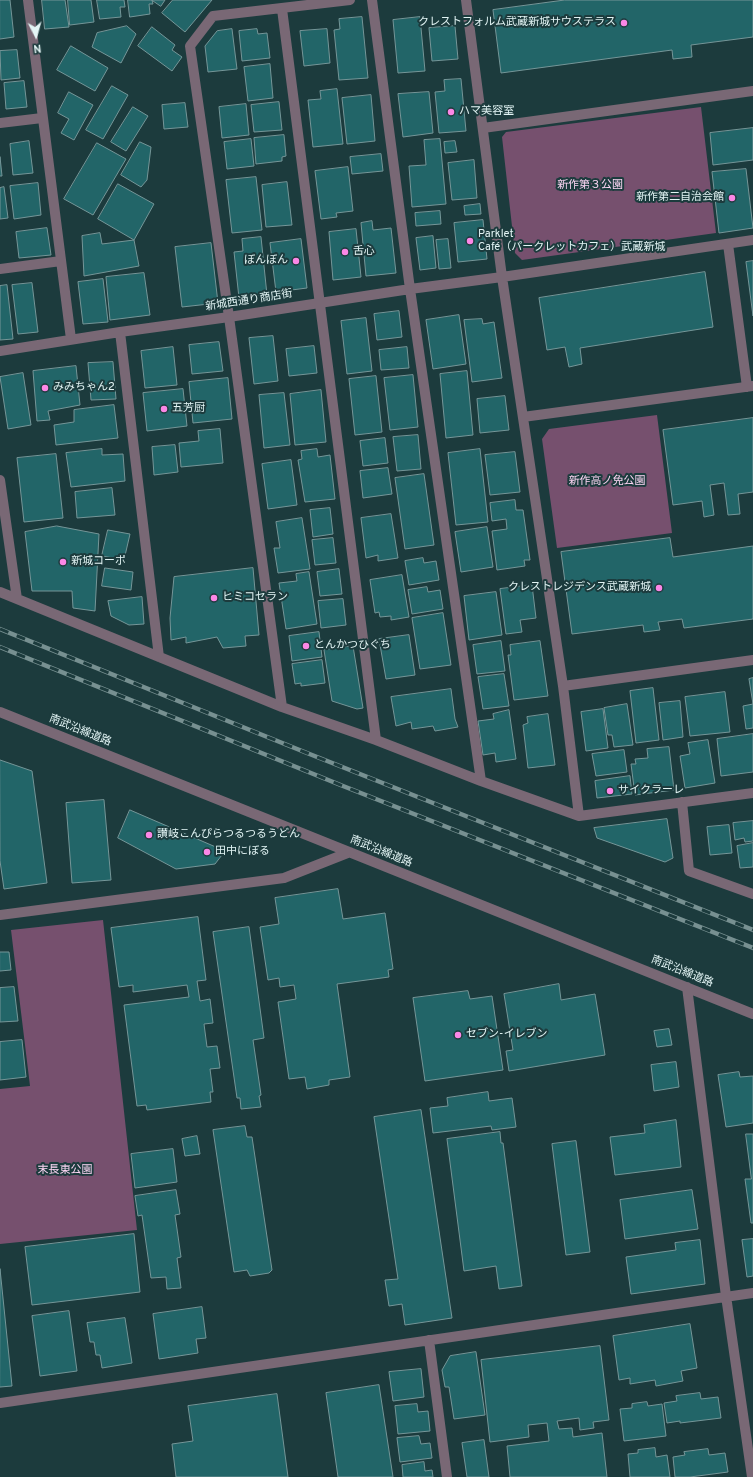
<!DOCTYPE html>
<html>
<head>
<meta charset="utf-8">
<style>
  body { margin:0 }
  #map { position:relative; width:753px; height:1477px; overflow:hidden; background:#1c3b3d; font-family:Overpass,sans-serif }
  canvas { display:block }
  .north { position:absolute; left:16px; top:16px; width:40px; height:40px; -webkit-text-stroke:3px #1c3b3d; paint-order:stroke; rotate:174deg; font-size:11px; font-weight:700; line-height:16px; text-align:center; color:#e3f5f5 }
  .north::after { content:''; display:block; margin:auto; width:14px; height:18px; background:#e3f5f5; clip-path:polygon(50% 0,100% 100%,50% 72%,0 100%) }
</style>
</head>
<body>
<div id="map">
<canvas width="753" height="1477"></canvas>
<div class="north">N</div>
</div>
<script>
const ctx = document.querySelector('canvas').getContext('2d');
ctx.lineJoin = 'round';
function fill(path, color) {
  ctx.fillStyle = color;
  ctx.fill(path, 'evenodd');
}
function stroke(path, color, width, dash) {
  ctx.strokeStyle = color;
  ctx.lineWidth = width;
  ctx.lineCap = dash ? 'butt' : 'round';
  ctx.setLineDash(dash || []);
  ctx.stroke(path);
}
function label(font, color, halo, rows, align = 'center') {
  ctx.font = font + ' Overpass,"Noto Sans JP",sans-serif';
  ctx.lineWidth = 4;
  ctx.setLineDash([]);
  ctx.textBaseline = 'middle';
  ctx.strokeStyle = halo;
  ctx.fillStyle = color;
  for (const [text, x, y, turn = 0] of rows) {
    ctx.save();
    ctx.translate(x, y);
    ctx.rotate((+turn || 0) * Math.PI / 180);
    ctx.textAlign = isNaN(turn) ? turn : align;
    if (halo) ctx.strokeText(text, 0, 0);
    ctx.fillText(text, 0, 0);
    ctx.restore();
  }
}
fill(new Path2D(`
  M701 107 716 233 522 260 515 253 502 137 506 132Z
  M657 415 672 533 557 548 542 439 549 429Z
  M103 920 137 1230 0 1244V1089L30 1086 11 930Z`), '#76506e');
const building = new Path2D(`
  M0 0H10L14 37 0 39Z
  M42 0H65L69 27 45 29Z
  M68 0H91L94 22 70 25Z
  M97 0H124L125 7H120L121 17 100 19Z
  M128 0H152L153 4H149L150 14 130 17Z
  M152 0H165L161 6Z
  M173 0H212L185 32 162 13Z
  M565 0H753V37L691 45 692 57 673 59 672 50 501 73 493 10Z
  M362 17 368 78 339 80 334 30 340 29 339 19Z
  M420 17 425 71 398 73 393 20Z
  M127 26 136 34 121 63 92 47 97 33Z
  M455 26 458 59 432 61 429 28Z
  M152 27 175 45 172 50 182 57 172 71 138 46Z
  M232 29 237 69 208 72 205 46 217 31Z
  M257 29 258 34 267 33 270 58 242 61 239 31Z
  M327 29 330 63 304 66 300 31Z
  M71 46 108 68 95 91 57 70Z
  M17 50 20 78 1 80 0 51Z
  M270 64 273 98 248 101 244 67Z
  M461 79 466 131 439 133 435 92 445 91 444 80Z
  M24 81 27 107 6 109 4 83Z
  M112 86 128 95 103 139 86 130Z
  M337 89 343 144 313 147 308 100 321 99 320 91Z
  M69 92 93 105 74 140 61 133 69 119 58 113Z
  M429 92 433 133 403 137 398 94Z
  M371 95 375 141 347 144 342 98Z
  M279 102 282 130 254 132 251 105Z
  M185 103 188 127 164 129 162 105Z
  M246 104 249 135 222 138 219 107Z
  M133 107 148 116 126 151 111 142Z
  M753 128V160L713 165 710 133Z
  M284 135 286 156 282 157V161L256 164 254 138Z
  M251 139 254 166 227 169 224 142Z
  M440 139 446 204 412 207 409 166 426 165 424 140Z
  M29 141 33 173 13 175 10 144Z
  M455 141 457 152 445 153 444 142Z
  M140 142 151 147 147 180 141 187 121 175Z
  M97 143 126 159 93 215 64 199Z
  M381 154 383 171 352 174 350 157Z
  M0 157 2 176H0Z
  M474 160 477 198 452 200 448 163Z
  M348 167 353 211 336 213 337 217 321 219 315 171Z
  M746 169 753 228 719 233 712 172Z
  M256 177 262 230 232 233 226 180Z
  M287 182 292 225 266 227 262 185Z
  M38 183 41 215 14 219 10 186Z
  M118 184 154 204 134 240 98 219Z
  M4 187 8 218 0 219V188Z
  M480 204 481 214 465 215 464 206Z
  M440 211 441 224 416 226 415 213Z
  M483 220 487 259 458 262 454 223Z
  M372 221 373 230 391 228 396 273 366 276 361 223Z
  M47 228 51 255 19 258 16 232Z
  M356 229 361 277 333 280 329 232Z
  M100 233 102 244 134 240 139 266 84 276 82 236Z
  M433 236 436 268 420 270 416 238Z
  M261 237 267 295 239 298 234 252 243 251 242 239Z
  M301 239 307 288 276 292 270 243Z
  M448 239 451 268 439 269 436 240Z
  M211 243 218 303 182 307 175 247Z
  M753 261V316L746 262Z
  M705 272 713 327 580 348 582 364 569 367 565 347 547 350 539 298Z
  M144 273 150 315 110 320 106 277Z
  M103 279 108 322 83 324 78 282Z
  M32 283 38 332 18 334 12 285Z
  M7 285 13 339 0 340V286Z
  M399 311 402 337 377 340 374 314Z
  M459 315 466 364 433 369 426 320Z
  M366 318 372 371 347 374 341 321Z
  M482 319 483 324 494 322 502 378 472 382 464 320Z
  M273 336 278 381 254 384 249 338Z
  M219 342 223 371 192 374 189 345Z
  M314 346 317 373 289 376 286 349Z
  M173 347 177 385 145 388 141 351Z
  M407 347 409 368 381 370 379 350Z
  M113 362 116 399 91 400 88 363Z
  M76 366 80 405 48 411 50 420 37 421 33 371Z
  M467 371 473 435 446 438 440 374Z
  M23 373 31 425 8 429 0 377Z
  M413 375 418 427 390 430 384 378Z
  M376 376 382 432 355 435 349 379Z
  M228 378 232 419 193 423 189 382Z
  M183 389 187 426 147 431 143 393Z
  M321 390 326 442 295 445 290 394Z
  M284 393 290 445 264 448 259 395Z
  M505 396 509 430 480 433 477 399Z
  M114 405 118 438 56 445 54 425 74 422V410Z
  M753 418V492L738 494 740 514 728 515 724 483 710 485 714 515 704 517 702 501 673 505 663 430Z
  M220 429 223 463 181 467 179 443 199 441 198 431Z
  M418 435 421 469 397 471 393 437Z
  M385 438 388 463 363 466 360 441Z
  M175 445 178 472 154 475 152 447Z
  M102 449V455L123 454 125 481 71 487 66 453Z
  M317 449 318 457 330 455 335 499 305 502 298 460 302 459 301 451Z
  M480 449 488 522 456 525 448 453Z
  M515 452 520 492 490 495 485 455Z
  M56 454 63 518 24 522 17 458Z
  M291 460 297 505 268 509 262 464Z
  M388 468 392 494 363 498 360 471Z
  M424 474 434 545 405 549 395 478Z
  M112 488 115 515 77 518 75 492Z
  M515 500 516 510H523L530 560H524L525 566 497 570 492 531 507 529 506 519 492 521 490 503Z
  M330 508 333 534 313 537 310 510Z
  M391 514 398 558 378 561V555L366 558 361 518Z
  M302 518 310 569 278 573 274 548H280L276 522Z
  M57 526 99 534 95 611 73 608 72 591H32L25 532Z
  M487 527 493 567 461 572 455 532Z
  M108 530 130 534 124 560 102 556Z
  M333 538 336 563 315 565 312 540Z
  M670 538 673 557 753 546V619L684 628 682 619 658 622 660 630 644 632 643 625 572 634 561 552Z
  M423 558 424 563 436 561 439 580 409 585 405 561Z
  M105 568 133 572 131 590 102 586Z
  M253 568 259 635 245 636 246 646 223 648 217 637 186 643V637L171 640 170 618 174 577Z
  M339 569 342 594 320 596 317 572Z
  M309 572 317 624 286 629 279 583 297 581 296 574Z
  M402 575 409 617 391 620V616L380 617 379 612 375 613 370 580Z
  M532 585 536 618 520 620 522 632 506 634 500 589Z
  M427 587 428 592 440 590 443 609 412 614 408 590Z
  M496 592 502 635 469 640 464 596Z
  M142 597 144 624 129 625 111 616 108 601Z
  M343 599 346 625 321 628 318 601Z
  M443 613 451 665 420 669 412 618Z
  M319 632 322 657 292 661 289 636Z
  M409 635 415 675 386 679 379 639Z
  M501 641 505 671 477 674 473 645Z
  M540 641 548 696 514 700 508 655H511L510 645Z
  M353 646 363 708 357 709 332 701 324 650Z
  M322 660 325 683 301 686V683L295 684 292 664Z
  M504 674 509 706 483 709 478 677Z
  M753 678V728L746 729 743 706 753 704 749 679Z
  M653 688 659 740 636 743 630 691Z
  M451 689 455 719 458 727 435 731 433 726 412 729 411 722 396 726 391 697Z
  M725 692 730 732 690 736 685 697Z
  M680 701 683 737 663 740 659 703Z
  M627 704 633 745 614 747 612 735H608L604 708Z
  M603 709 608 748 586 751 581 712Z
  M509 710 516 759 496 762 495 753 483 755 478 721 494 719 493 714Z
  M548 714 555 765 528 768 523 725 528 723 527 717Z
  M753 734V772L721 776 717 739Z
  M708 740 715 783 685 788 680 756 690 754 688 743Z
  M669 747 674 790 635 795 631 764H636L635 759 648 758 647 749Z
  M624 750 627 772 596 776 592 754Z
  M0 760 32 771 47 883 4 889 0 861Z
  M630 776 632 794 597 798 595 781Z
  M104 800 111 880 72 883 66 803Z
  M130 810 225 851 215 864 176 869 118 838Z
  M667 819 673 858 665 862 597 838 594 828Z
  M753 821V841L745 842 744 838 735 840 733 823Z
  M729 825 732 853 710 855 707 827Z
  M753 843V867L740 868 737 846Z
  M338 889 343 919 385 913 393 969 388 970 389 977 337 984 350 1077 329 1080V1085L307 1089 305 1077 289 1079 278 1002 296 999 294 985 280 987 279 978 268 980 260 927 279 924 275 898Z
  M198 917 206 980 197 981 200 1001 210 999 213 1023 204 1024 207 1047 217 1046 220 1068 210 1069 213 1092H210L211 1102 147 1110 146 1105 137 1106 124 1005 189 997 187 985 133 992V985L119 987 111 928Z
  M249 927 264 1038 253 1040 261 1095 259 1096 261 1107 241 1109 240 1098H237L213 932Z
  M0 952H9L11 970 0 971Z
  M559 984 561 1000 595 994 605 1055 509 1071 506 1051 513 1050 504 994Z
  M14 987 18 1021 0 1022V988Z
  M468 991 470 999 492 996 503 1070 425 1081 413 998Z
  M669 1029 672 1045 657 1047 654 1031Z
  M22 1040 26 1077 0 1080V1042Z
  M676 1062 679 1087 654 1091 651 1065Z
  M739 1072 740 1077 753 1076V1123L726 1127 718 1075Z
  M488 1092 489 1101 512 1098 516 1127 492 1130 491 1126 433 1133 430 1108 448 1106 447 1098Z
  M421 1110 452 1318 405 1325 402 1304 389 1306 385 1280 398 1279 374 1117Z
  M676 1120 681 1167 615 1175 610 1137 645 1133 644 1125Z
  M245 1126 247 1137H252L272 1270 269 1273 250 1276 247 1270 234 1272 213 1130Z
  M500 1132 501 1143H503L522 1286 499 1289 496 1266 464 1271 447 1139Z
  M746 1134H753V1223H751L745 1179H751Z
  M197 1136 200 1154 185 1156 182 1139Z
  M576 1141 590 1252 566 1255 552 1144Z
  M173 1149 177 1182 135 1188 131 1154Z
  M176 1190 180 1214 175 1215 181 1257 177 1258 181 1288 167 1289 166 1277 151 1278 142 1215 138 1216 135 1196Z
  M692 1190 698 1229 625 1239 620 1200Z
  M134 1234 140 1292 32 1305 25 1247Z
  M753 1239V1276L747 1277 742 1240Z
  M700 1240 705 1284 631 1294 626 1257 676 1250 675 1243Z
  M0 1269 12 1386 0 1387Z
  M202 1307 206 1338 196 1339 198 1353 159 1359 153 1314Z
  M69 1311 77 1371 40 1376 32 1316Z
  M125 1318 132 1363 102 1368 100 1355H96L94 1342H90L87 1323Z
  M690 1324 697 1368 681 1371 683 1381 656 1386 655 1380 630 1384V1378L619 1380 613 1336Z
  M600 1346 609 1420 593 1422 594 1428 580 1430 579 1418 557 1421 559 1429 572 1428 573 1437 602 1433 607 1477H510L507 1446 549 1441 547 1423 528 1425 529 1437 490 1442 481 1360Z
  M476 1352 485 1415 454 1419 449 1387H445L442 1370 450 1356Z
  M421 1369 424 1397 393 1401 389 1372Z
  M379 1385 393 1477H338L326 1393Z
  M700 1393 701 1399 718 1397 721 1418 680 1423V1421L667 1423 664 1403 677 1401 676 1396Z
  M277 1394 288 1477H176L172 1444 193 1441 188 1406Z
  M647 1402 648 1406 662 1404 666 1436 624 1441 620 1409 632 1408V1404Z
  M417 1404 418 1412 428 1411 430 1431 398 1434 395 1406Z
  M419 1436 421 1444 430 1443 432 1458 400 1462 397 1438Z
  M484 1440 489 1477H467L462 1443Z
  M655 1448 656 1457 667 1455 670 1477H630L628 1454 638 1453V1450Z
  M708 1449 709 1455 725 1453 728 1472 690 1477H675L673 1457 685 1455 684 1452Z
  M424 1462 425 1471 432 1470 433 1477H403L402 1465Z`);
fill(building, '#226568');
stroke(building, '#759698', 1);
stroke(new Path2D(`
  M28 0 71 339
  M372 0 410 289 481 781
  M466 0 502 277 563 686 579 816
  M282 9 376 740
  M0 123 42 118
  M483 128 753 91
  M728 244 747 387
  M0 269 61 261
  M120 332 159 657
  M0 351 120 332 229 317 410 289 502 277 753 240
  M523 417 753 386
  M0 480 17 599
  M0 592 282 707 376 740 481 781 579 816 753 793
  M563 686 753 660
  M282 707 229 317 190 46 213 16 350 0
  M0 712 753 1014
  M682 802 689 871 753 894
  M0 915 284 878 350 852
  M687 987 726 1296 752 1477
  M429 1340 447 1477
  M0 1403 753 1293`), '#796875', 10);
const rail = new Path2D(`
  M0 629 307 753 753 930
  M0 647 343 786 753 948`);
stroke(rail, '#779091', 4.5);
stroke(rail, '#1c3b3d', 3, [9]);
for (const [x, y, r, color] of [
  [624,23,4,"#fb87e6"],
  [451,112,4,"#fb87e6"],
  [732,198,4,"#fb87e6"],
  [470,241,4,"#fb87e6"],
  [345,252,4,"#fb87e6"],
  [296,261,4,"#fb87e6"],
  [45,388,4,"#fb87e6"],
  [164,409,4,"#fb87e6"],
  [63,562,4,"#fb87e6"],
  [659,588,4,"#fb87e6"],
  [214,598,4,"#fb87e6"],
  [306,646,4,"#fb87e6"],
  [610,791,4,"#fb87e6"],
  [149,835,4,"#fb87e6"],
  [207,852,4,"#fb87e6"],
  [458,1035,4,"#fb87e6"]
]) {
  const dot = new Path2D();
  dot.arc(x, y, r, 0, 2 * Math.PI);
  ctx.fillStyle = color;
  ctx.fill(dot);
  stroke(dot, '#1c3b3d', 1.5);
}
label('11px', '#e3f5f5', '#1c3b3d', [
  ["クレストフォルム武蔵新城サウステラス",616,23,"right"],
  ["ハマ美容室",459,112],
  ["新作第二自治会館",724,198,"right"],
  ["Parklet",478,235],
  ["Café（パークレットカフェ）武蔵新城",478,248],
  ["舌心",353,252],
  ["ぼんぼん",288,261,"right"],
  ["みみちゃん2",53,388],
  ["五芳厨",172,409],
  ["新城コーポ",71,562],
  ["クレストレジデンス武蔵新城",651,588,"right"],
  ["ヒミコセラン",222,598],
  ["とんかつひぐち",314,646],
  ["サイクラーレ",618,791],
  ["讃岐こんぴらつるつるうどん",157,835],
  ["田中にぼる",215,852],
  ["セブン-イレブン",466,1035]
], 'left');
label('11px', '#fdd6f4', '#1c3b3d', [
  ["新作第３公園",590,186],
  ["新作高ノ免公園",607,482],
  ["末長東公園",65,1171]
]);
label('11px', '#e3f5f5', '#1c3b3d', [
  ["新城西通り商店街",249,301,-9],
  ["南武沿線道路",80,731,22],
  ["南武沿線道路",381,852,22],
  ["南武沿線道路",682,972,22]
]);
</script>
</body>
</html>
